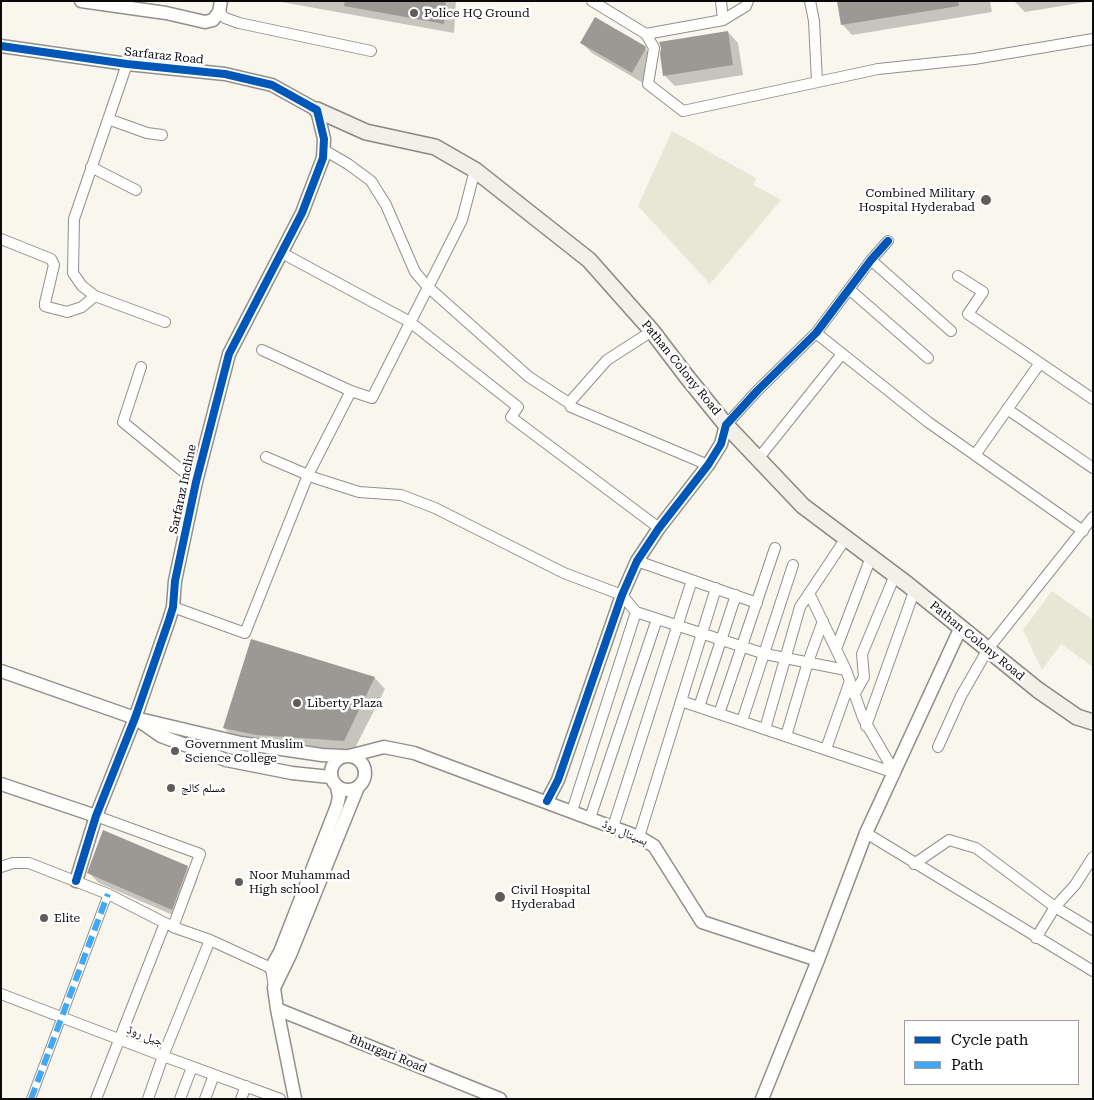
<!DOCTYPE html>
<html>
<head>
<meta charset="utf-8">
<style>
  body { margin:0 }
  #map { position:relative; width:1094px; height:1100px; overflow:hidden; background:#f9f6ee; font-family:"Roboto Serif",serif }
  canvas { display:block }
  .frame { position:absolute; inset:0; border:2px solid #0a0a0a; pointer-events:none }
  .legend { position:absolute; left:904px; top:1020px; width:175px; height:65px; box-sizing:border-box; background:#fff; border:1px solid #9d9d9d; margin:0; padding:6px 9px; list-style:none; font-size:15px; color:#0a0a0a }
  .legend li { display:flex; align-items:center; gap:10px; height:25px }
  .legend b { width:25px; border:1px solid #9d9d9d }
</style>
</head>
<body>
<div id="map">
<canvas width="1094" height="1100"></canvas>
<div class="frame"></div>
<ul class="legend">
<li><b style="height:6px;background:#0057b8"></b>Cycle path</li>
<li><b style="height:6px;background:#3fa9f5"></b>Path</li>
</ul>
</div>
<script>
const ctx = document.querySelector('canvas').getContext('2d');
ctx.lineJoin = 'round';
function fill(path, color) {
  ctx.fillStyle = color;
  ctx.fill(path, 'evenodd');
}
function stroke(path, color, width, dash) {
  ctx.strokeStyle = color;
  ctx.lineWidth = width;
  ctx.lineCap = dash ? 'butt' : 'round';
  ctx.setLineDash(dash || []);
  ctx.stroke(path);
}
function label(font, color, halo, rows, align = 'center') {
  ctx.font = font + ' "Roboto Serif","Noto Naskh Arabic",serif';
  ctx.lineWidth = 5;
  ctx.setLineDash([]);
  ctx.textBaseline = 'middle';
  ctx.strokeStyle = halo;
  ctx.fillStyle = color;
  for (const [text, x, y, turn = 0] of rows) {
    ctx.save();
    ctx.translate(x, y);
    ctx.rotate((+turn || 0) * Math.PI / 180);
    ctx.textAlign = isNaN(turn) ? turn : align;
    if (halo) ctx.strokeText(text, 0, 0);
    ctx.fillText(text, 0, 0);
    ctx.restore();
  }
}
fill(new Path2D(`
  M672 131 756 178 754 185 781 200 710 284 638 206Z
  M1052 591 1093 620V667L1061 644 1042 670 1023 630Z`), '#e6e7d4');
fill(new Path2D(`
  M276 1H456L454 33Z
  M839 1H990L992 12 852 35 842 24Z
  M1014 1H1091L1025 12Z
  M728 32 738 43 743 75 675 86 665 76 661 54 662 48Z
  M581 42 644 47 656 60 643 83 592 53Z
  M252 641 375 678 385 689 354 750 268 745 234 738 224 728Z
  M187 867 198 878 182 919 99 883 89 873Z`), '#0003');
fill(new Path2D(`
  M345 1H446L444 24 344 6Z
  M837 1H958L959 6 841 25Z
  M595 17 645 46 646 48 632 73 580 43Z
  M728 31 733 65 663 76 660 54 661 48 659 42Z
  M251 639 375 677 344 741 256 735 223 728Z
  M103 830 188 866 172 910 87 873Z`), '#9c9894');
const pedestrian = new Path2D(`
  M31 1099 108 894`);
const minor = new Path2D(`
  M592 1 646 34
  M721 1 723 20 646 34 654 48 648 84 683 111 878 69 974 59 1093 39
  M810 1 814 21 817 82
  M219 12 225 18 239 23 371 51
  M723 20 746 6 748 1
  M127 64 74 219 73 273 82 286 95 296 165 322
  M108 119 147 133 162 135
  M324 150 348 164 371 181 386 205 415 272 428 287 529 377 569 403 571 407 708 465
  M91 167 136 190
  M1 239 51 259 54 265 45 303V306L48 307 67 312 82 307 95 296
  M282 253 410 322 518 407 511 417 659 528
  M871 260 951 331
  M958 276 983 292 968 314 1093 399
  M849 289 928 358
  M816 333 928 422 1083 531
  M141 367 123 422 196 482
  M351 391 372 398 462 220 475 170
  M569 403 607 360 652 331
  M1007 409 1093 468
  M726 425 757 391 816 333 871 260 888 241
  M975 455 1040 363
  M266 457 315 478 359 492 401 495 435 508 564 573 622 595 636 612 765 654 846 670
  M758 459 842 354
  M637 561 757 603
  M809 593 846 670 863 718 895 773
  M173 607 245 633 308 475 351 391 262 350
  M836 649 871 557
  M854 695 864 677 862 654 895 575
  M681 701 895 773
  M699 707 736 595
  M719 714 775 548
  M742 721 793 565
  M866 726 915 589
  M765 729 800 607 846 538
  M786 736 808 662 823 621
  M938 747 961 696 988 649 1093 517
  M826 749 850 681
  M572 811 636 612
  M96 816 200 854 173 927 210 940 271 968 274 988
  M590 818 657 619
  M613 827 692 580
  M866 833 1093 971
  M639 837 716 588
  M914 864 949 840 976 848 1055 907 1093 930
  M1 867 13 863H29L108 894 169 925
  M1036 938 1055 907 1075 885 1093 857
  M1 994 163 1056 280 1099
  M96 1099 165 923
  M148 1099 163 1056 210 940
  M180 1099 192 1067
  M205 1099 214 1075
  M241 1099 246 1086`);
const tertiary = new Path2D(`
  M81 1 166 13 205 22 213 20 219 12 221 1
  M1 46 127 64 225 74 272 85 317 110 324 139 323 158 302 213 229 354 196 482 175 581 173 607 169 620 135 718 96 816 76 881
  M1 671 135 718 241 743 322 755 343 756
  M141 722 161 736 226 760 292 773 330 777
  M331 773a17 17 0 1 1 34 0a17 17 0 1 1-34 0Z
  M349 756 384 747 414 753 639 837 654 846 702 922 818 960
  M1 784 96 816
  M547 801 558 780 622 595 637 561 659 528 708 465 721 444 726 425
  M271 968 280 952 337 806 339 797 337 787
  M277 1009 500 1099
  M295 1099 277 1009 274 988 290 955 358 787
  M762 1099 818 960 866 833 961 627`);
const secondary = new Path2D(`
  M317 110 366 132 435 147 475 170 589 260 652 331 687 377 726 425 803 506 907 584 1038 690 1077 717 1093 722`);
stroke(pedestrian, '#92908d', 10);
stroke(minor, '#92908d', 12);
stroke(tertiary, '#92908d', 15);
stroke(secondary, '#888783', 18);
stroke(pedestrian, '#fefefc', 8);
stroke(minor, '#fefefc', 10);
stroke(tertiary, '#fefefc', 12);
stroke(secondary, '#f3f0e8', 15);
stroke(new Path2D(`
  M31 1099 108 894`), '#3fa9f5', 6, [12, 6]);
stroke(new Path2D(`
  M1 46 127 64 225 74 272 85 317 110 324 139 323 158 302 213 229 354 196 482 175 581 173 607 169 620 135 718 96 816 76 881
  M547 801 558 780 622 595 637 561 659 528 708 465 721 444 726 425 757 391 816 333 871 260 888 241`), '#0057b8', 8);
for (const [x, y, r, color] of [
  [414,13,5,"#5e5d5a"],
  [986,200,6,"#5e5d5a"],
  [297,703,5,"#5e5d5a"],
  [175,751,5,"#5e5d5a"],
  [171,788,5,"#5e5d5a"],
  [239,882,5,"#5e5d5a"],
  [500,897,6,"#5e5d5a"],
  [44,918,5,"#5e5d5a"]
]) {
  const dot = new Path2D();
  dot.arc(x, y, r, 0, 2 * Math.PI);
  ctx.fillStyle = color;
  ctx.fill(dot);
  stroke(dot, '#fff', 2);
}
label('12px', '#0a0a0a', '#fff', [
  ["Police HQ Ground",424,13],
  ["Combined Military",975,193,"right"],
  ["Hospital Hyderabad",975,207,"right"],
  ["Liberty Plaza",307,703],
  ["Government Muslim",185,744],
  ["Science College",185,758],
  ["مسلم کالج",181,788],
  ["Noor Muhammad",249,875],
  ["High school",249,889],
  ["Civil Hospital",511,890],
  ["Hyderabad",511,904],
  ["Elite",54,918]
], 'left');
label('12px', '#0a0a0a', '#fff', [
  ["Sarfaraz Road",164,56,6],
  ["Pathan Colony Road",681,368,51],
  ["Sarfaraz Incline",183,489,-78],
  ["Pathan Colony Road",977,641,39],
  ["ہسپتال روڈ",625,833,23],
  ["جیل روڈ",145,1036,21],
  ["Bhurgari Road",388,1054,22]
]);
</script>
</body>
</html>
